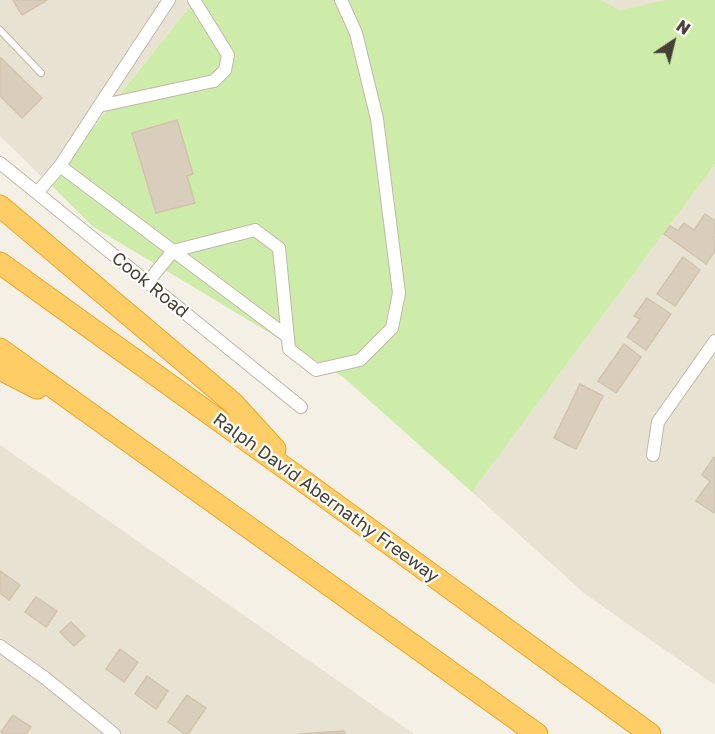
<!DOCTYPE html>
<html>
<head>
<meta charset="utf-8">
<style>
  body { margin:0 }
  #map { position:relative; width:715px; height:734px; overflow:hidden; background:#f4f0e5; font-family:"Golos Text",sans-serif }
  canvas { display:block }
  .north { position:absolute; left:643px; top:12px; width:60px; height:60px; -webkit-text-stroke:4px #fff; paint-order:stroke; rotate:35deg; font-size:16px; font-weight:700; line-height:24px; text-align:center; color:#474034 }
  .north::after { content:''; display:block; margin:auto; width:21px; height:27px; background:#474034; clip-path:polygon(50% 0,100% 100%,50% 72%,0 100%) }
</style>
</head>
<body>
<div id="map">
<canvas width="715" height="734"></canvas>
<div class="north">N</div>
</div>
<script>
const ctx = document.querySelector('canvas').getContext('2d');
ctx.lineJoin = 'round';
function fill(path, color) {
  ctx.fillStyle = color;
  ctx.fill(path, 'evenodd');
}
function stroke(path, color, width, dash) {
  ctx.strokeStyle = color;
  ctx.lineWidth = width;
  ctx.lineCap = dash ? 'butt' : 'round';
  ctx.setLineDash(dash || []);
  ctx.stroke(path);
}
function label(font, color, halo, rows, align = 'center') {
  ctx.font = font + ' "Golos Text",sans-serif';
  ctx.lineWidth = 4.5;
  ctx.setLineDash([]);
  ctx.textBaseline = 'middle';
  ctx.strokeStyle = halo;
  ctx.fillStyle = color;
  for (const [text, x, y, turn = 0] of rows) {
    ctx.save();
    ctx.translate(x, y);
    ctx.rotate((+turn || 0) * Math.PI / 180);
    ctx.textAlign = isNaN(turn) ? turn : align;
    if (halo) ctx.strokeText(text, 0, 0);
    ctx.fillText(text, 0, 0);
    ctx.restore();
  }
}
fill(new Path2D(`
  M0 0H195L48 183 0 136Z
  M601 0H665L620 10Z
  M715 164V685L585 594 472 492Z
  M0 445 414 734H0Z`), '#e8e2d2');
fill(new Path2D(`
  M195 0H601L620 10 665 0H715V164L472 492 343 377 92 226 49 183Z`), '#cdecaa');
const building = new Path2D(`
  M13 0H47L22 15Z
  M0 57 42 98 22 118 0 96Z
  M177 120 193 174 187 176 195 203 156 213 132 133Z
  M705 214 715 221V235L713 238 715 240V251L706 264 664 234 670 226 678 231 684 223 694 230Z
  M683 257 700 270 675 306 657 294Z
  M647 298 671 314 646 350 627 337 640 319 634 316Z
  M624 344 641 357 616 393 598 381Z
  M580 384 603 396 576 449 554 438Z
  M714 457 715 458V511L714 513 696 501 710 481 702 475Z
  M0 571 20 585 9 600 0 593Z
  M36 597 57 611 46 627 25 612Z
  M71 622 85 636 74 646 60 632Z
  M120 649 138 662 124 682 106 669Z
  M147 676 168 691 156 709 135 694Z
  M187 695 206 708 188 734H185L168 722Z
  M13 715 31 727 26 734H4L1 732Z
  M344 731 345 734H299Z`);
fill(building, '#d9cebc');
stroke(building, '#d2c3ac', 1.5);
const service = new Path2D(`
  M0 30 41 73`);
const minor = new Path2D(`
  M99 106 169 0
  M0 163 301 407
  M60 166 99 106 214 81 225 70 228 55 194 0
  M37 193 60 166 288 337
  M147 283 173 251 255 230 279 248 289 349 316 370 360 360 392 328 399 293 377 119 356 33 341 0
  M653 455 658 422 715 341
  M0 646 45 678 114 734`);
const motorway = new Path2D(`
  M0 206 233 403 275 449
  M0 263 306 483 650 734
  M0 349 537 734
  M0 369 37 388`);
stroke(service, '#c0b8a7', 8);
stroke(minor, '#c0b8a7', 14);
stroke(motorway, '#eaa529', 23);
stroke(service, '#fff', 6);
stroke(minor, '#fff', 12);
stroke(motorway, '#ffcd65', 21);
label('18px', '#474034', '#fff', [
  ["Cook Road",150,285,39],
  ["Ralph David Abernathy Freeway",326,498,36]
]);
</script>
</body>
</html>
